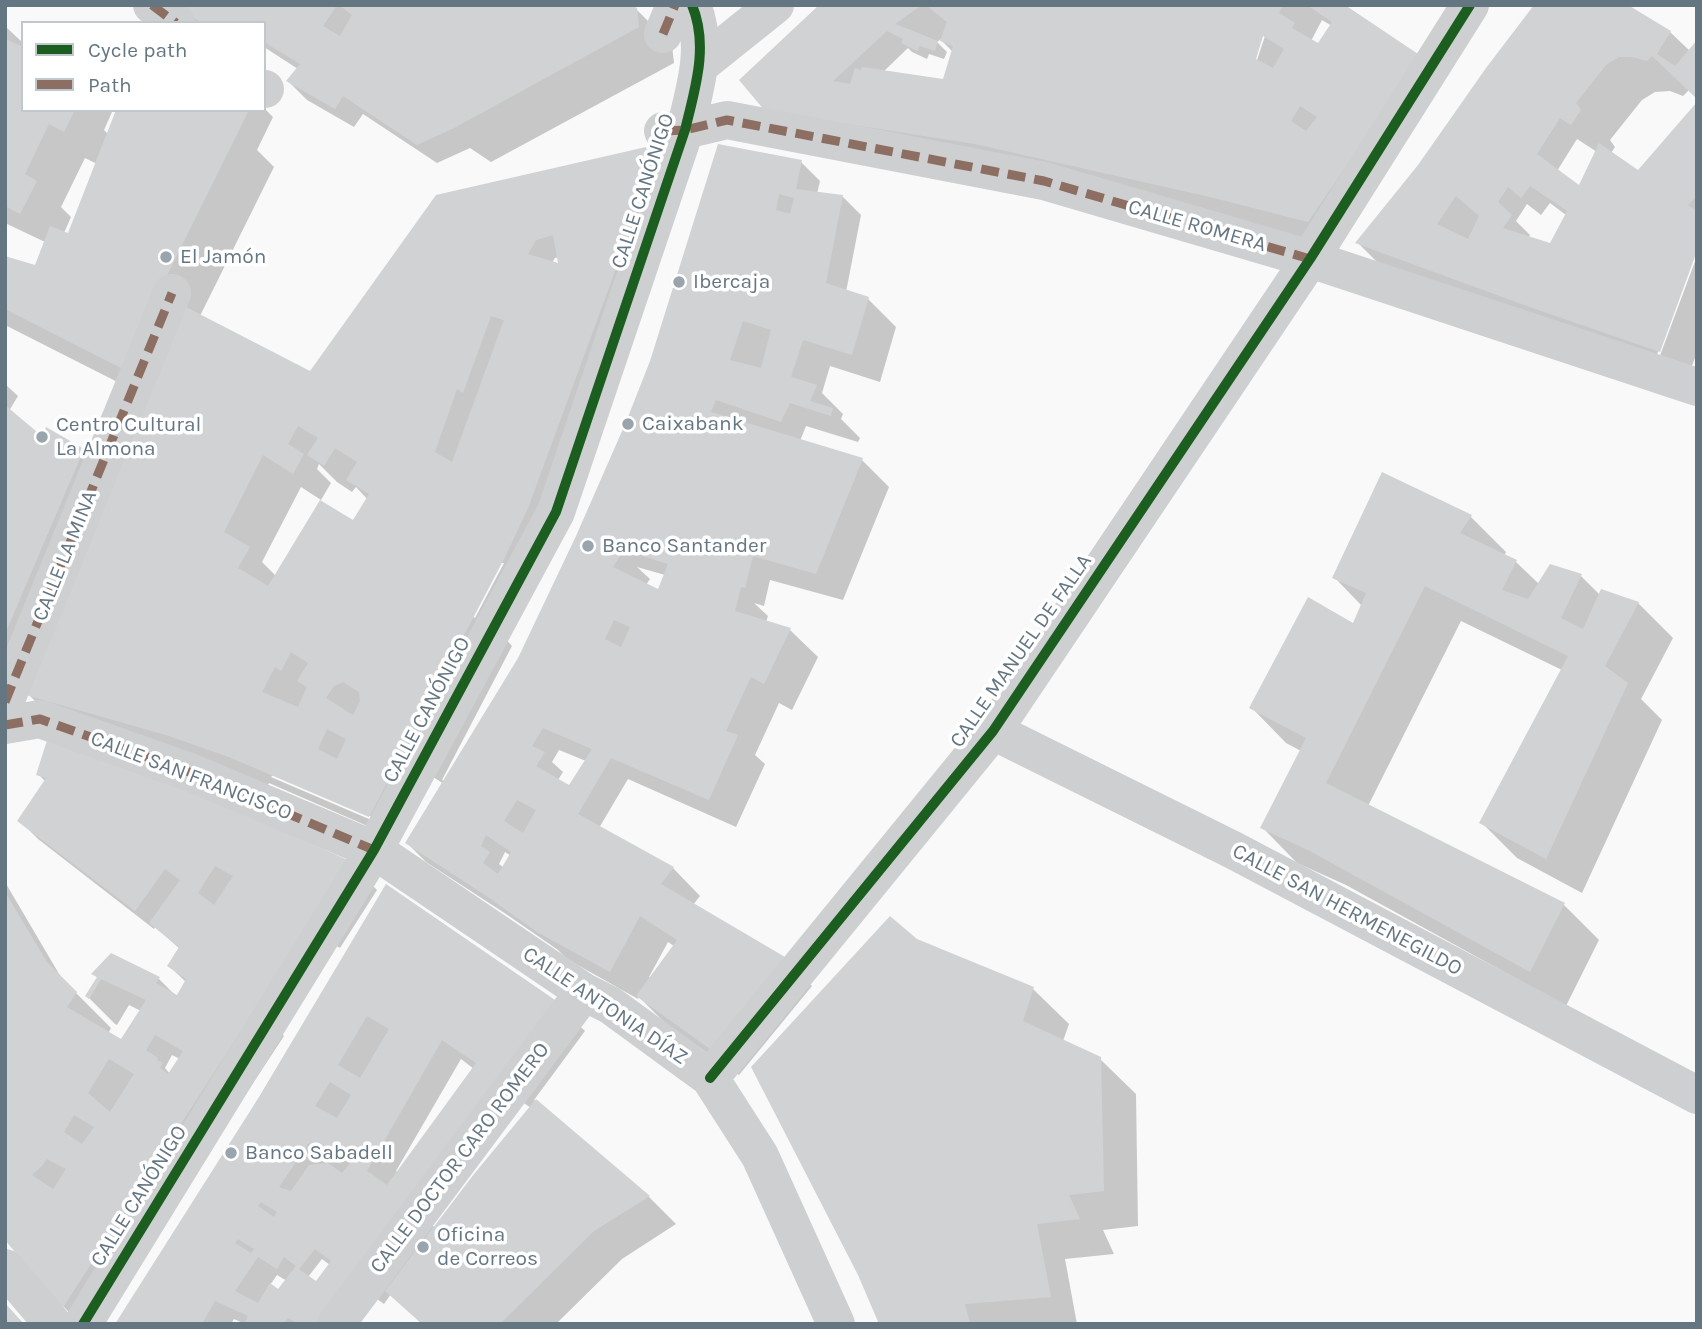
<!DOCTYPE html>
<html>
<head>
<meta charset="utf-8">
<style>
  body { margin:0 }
  #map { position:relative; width:1702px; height:1329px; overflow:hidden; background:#f9f9f9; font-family:Karla,sans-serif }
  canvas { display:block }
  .frame { position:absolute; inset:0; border:7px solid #657683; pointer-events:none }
  .legend { position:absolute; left:21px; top:21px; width:245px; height:91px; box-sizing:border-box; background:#fff; border:2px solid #c1c8cd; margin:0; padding:9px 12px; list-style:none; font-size:21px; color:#657683 }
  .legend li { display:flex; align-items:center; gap:14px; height:35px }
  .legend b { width:35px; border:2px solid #c1c8cd }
</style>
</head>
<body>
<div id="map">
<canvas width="1702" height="1329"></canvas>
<div class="frame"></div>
<ul class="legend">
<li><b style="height:9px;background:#1b5e20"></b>Cycle path</li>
<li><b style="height:9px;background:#8d6e63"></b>Path</li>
</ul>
</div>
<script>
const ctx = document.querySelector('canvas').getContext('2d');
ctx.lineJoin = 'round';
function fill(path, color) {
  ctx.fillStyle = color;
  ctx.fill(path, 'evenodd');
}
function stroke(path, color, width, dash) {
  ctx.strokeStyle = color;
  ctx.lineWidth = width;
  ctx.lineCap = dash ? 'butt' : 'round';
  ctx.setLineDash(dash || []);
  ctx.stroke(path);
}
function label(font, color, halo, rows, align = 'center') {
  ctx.font = font + ' Karla,sans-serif';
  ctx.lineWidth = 7;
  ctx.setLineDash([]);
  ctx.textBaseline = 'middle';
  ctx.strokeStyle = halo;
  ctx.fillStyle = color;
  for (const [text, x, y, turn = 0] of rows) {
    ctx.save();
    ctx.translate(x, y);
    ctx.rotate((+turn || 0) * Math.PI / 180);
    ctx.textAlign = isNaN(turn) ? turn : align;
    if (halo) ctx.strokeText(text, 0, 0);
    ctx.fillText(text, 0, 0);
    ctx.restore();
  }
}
fill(new Path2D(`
  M166 5H629L636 9 672 45 674 63 491 162 470 148 437 163 363 114 354 127 307 100 288 81 298 69 264 47V23H194Z
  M821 5H1340L1420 57 1336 249 786 129ZM1271 7 1274 9 1250 81 1247 80ZM1322 20 1332 26 1319 45 1311 41ZM944 37 942 41 953 52 944 81 883 72 908 48 912 52 927 59 929 54 944 59 947 52 937 42Z
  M5 26 23 43V110H111L112 112 104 130 109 135 118 110H264V108L273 117 257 150 274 167 200 316 311 373 646 148 665 168 505 638 512 646 442 780 445 781 519 658 578 535 636 401 801 162 820 181 817 194 842 196 861 215 846 292 868 299 896 327 880 382 830 366 822 393 843 414 841 419 860 438 858 442 806 426 800 441 862 460 889 487 843 600 770 580 764 606 754 603 768 616 766 622 790 630 818 657 792 710 779 703 755 755 765 764 736 827 628 779 599 828 673 868 700 896 693 905 784 959 812 986 739 1075 666 1024 639 997 638 999 567 959 558 950 506 914 426 862 407 843 444 784 422 770 388 835 269 783 265 791 64 730 28 694 5 720V384L18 396 9 411 43 440 83 451 112 480 147 397 5 325V258L36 267 45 242 5 223ZM85 158 97 164 69 236 64 233 71 217 61 207ZM559 257 561 265 552 263 555 258ZM319 464 337 482 352 492 356 487 368 500 352 522 276 576 262 562 301 487 321 500 331 483 317 469ZM500 563H504L475 618 472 616ZM637 567 665 575 659 592 646 585 650 579ZM559 750 586 761 569 787 558 780 563 772 552 762ZM274 774 377 819 376 822 271 777ZM505 852 511 856 504 868 499 864ZM668 942 674 946 651 978 649 977Z
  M1670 32 1690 51 1689 90 1683 96 1670 91 1655 92 1642 100 1610 140 1615 147 1611 153 1638 172 1697 104V246L1655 360 1658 361 1697 256V353L1687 378 1385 270 1358 243 1420 165 1488 69ZM1577 139 1597 152 1580 188 1557 171ZM1550 203 1566 215 1551 245 1528 238 1530 235 1516 221 1527 204 1541 215Z
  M1383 474 1471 517 1506 552 1504 556 1516 562 1539 584 1581 576 1600 595 1638 603 1673 638 1641 699 1662 720 1582 893 1517 858 1481 822 1562 670 1461 621 1368 806 1564 905 1599 940 1566 1006 1346 885 1297 863 1262 827 1301 751 1286 743 1251 707 1354 625 1362 606 1334 577Z
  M38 774 349 862 377 890 340 948 329 942 275 1027 284 1036 244 1097 80 1324 64 1307 5 1237V882L62 979 111 1028 108 1034 120 1041 141 1011 129 1005 117 1025 115 1024 87 996 98 978 93 974 159 979 177 997 186 982 169 966 180 949 155 927 154 929 38 839 19 820 46 782ZM172 1055 180 1059 170 1074 165 1068Z
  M386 886 557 1004 585 1031 534 1100 649 1197 676 1224 622 1259 556 1324H422L391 1294 384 1304 363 1289 355 1324H245L234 1319 231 1324H118L212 1176ZM461 1059 474 1069 398 1172 396 1171ZM508 1092 531 1108 435 1228 420 1212ZM322 1259 330 1265 316 1283 308 1277ZM277 1275 287 1281 278 1291 270 1285Z
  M916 941 1033 989 1069 1024 1063 1041 1100 1059 1136 1094 1138 1226 1103 1230 1114 1254 1065 1259 1077 1324H881Z`), '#0003');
fill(new Path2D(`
  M174 5H337L323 26 340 36 352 15 339 5H632L637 8 639 27 454 128 417 145 343 96 335 109 286 81 300 64 264 42V23H202Z
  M819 5H922L895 24 938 41 935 51 920 46 917 51 901 43 903 39 887 31 833 81 850 84 855 68 861 70 862 67 943 79 953 46 940 41 947 22 926 5H1283L1279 13 1295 23 1292 28 1318 43 1332 22 1307 5H1345L1421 56 1308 222 1210 197 975 144 765 111 739 80ZM1263 36 1284 49 1273 68 1256 59ZM1300 106 1317 117 1306 131 1291 121Z
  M1534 5H1628L1671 31 1657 54 1675 66 1697 40V99L1652 56 1647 61 1633 57H1619L1606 65 1576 103 1581 110 1571 125 1560 118 1537 154 1579 185 1599 143 1638 170 1697 102V196L1688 205 1697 211V251L1660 352 1527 306 1355 243 1418 165 1486 68ZM1530 186 1567 211 1550 243 1503 228 1512 215 1498 202 1508 187 1521 198ZM1456 196 1479 216 1468 239 1437 224Z
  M5 39 23 47V110H75L64 132 49 124 25 174 37 181 20 214 5 206Z
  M116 110H249L121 368 5 309V256L35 265 50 226 68 233Z
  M718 144 802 160 796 189 843 195 826 283 869 297 852 355 803 340 791 377 817 385 810 401 833 408 831 416 790 403 781 422 716 400 711 412 863 458 816 574 753 556 745 588 741 587 735 611 791 628 764 684 751 677 726 731 738 735 709 800 611 758 578 814 674 867 661 884 785 957 710 1049 636 996 677 940 640 916 610 972 537 932 485 895 405 843 518 658 576 536 626 422 650 361ZM779 194 794 198 790 214 776 210ZM743 321 771 330 761 368 730 360ZM624 550 668 564 658 589 613 567ZM614 620 630 627 621 647 605 639ZM543 728 592 749 569 785 536 766 545 752 532 746ZM517 800 536 810 523 833 504 821ZM486 835 511 852 498 874 483 863 490 852 481 846Z
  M646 147 656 160 528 508 505 557 369 817 229 757 169 736 26 695 184 306 310 371 436 195ZM553 235 558 263 528 254 536 240ZM491 316 504 320 452 462 435 452 457 389 463 393ZM298 426 318 438 307 455 324 466 335 448 357 462 346 480 369 494 353 520 320 500 268 586 238 568 250 547 224 532 263 455 293 474 304 454 288 444ZM291 652 308 663 297 681 307 687 298 707 262 692 275 667 281 671ZM343 682 359 692 360 701 353 715 326 698 334 686ZM327 729 346 739 337 759 318 749Z
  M5 405 43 437 46 427 84 449 5 634Z
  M1382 472 1472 515 1460 533 1517 560 1502 590 1528 599 1550 564 1582 574 1561 618 1583 629 1601 589 1639 602 1605 666 1628 683 1546 859 1479 823 1568 656 1425 586 1326 783 1565 903 1530 972 1308 850 1260 828 1306 738 1249 708 1308 597 1353 623 1366 593 1332 578Z
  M49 734 103 751 350 861 62 1309 5 1240V892L47 962 77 992 67 1007 121 1039 146 1000 101 979 89 999 85 996 97 977 91 974 111 953 160 977 156 983 177 995 186 979 167 966 179 947 149 923 180 880 165 869 135 911 17 821 46 778 36 775ZM215 866 233 876 214 905 198 893ZM155 1035 183 1051 168 1074 160 1068 163 1063 157 1060 158 1058 146 1050ZM109 1059 134 1074 110 1112 88 1093ZM74 1115 94 1127 82 1144 64 1132ZM47 1159 66 1169 53 1189 32 1175 42 1166Z
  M386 884 558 1002 322 1324H298L288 1318 283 1324H244L248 1316 215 1301 202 1324H115L259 1097ZM367 1016 389 1029 360 1078 338 1065ZM442 1040 476 1063 387 1185 367 1171ZM330 1082 351 1095 337 1118 315 1106ZM309 1143 339 1163 344 1155 352 1161 342 1173 328 1163 309 1165 291 1191 279 1187ZM261 1202 277 1212 274 1217 258 1206ZM238 1239 254 1249 251 1253 235 1243ZM315 1249 331 1261 316 1281 299 1269ZM258 1257 277 1269 284 1257 296 1266 278 1289 270 1283 258 1303 235 1291Z
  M890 916 917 939 1034 987 1023 1021 1101 1057 1104 1191 1069 1195 1080 1219 1037 1224 1051 1297 965 1304 970 1324H879L858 1275 751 1067Z
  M536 1099 650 1196 594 1231 500 1324H471L468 1322 466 1324H422L385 1291 474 1174Z
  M5 1303 24 1324H5Z`), '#d0d2d3');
stroke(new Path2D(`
  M152 5 176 23
  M663 34 675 5
  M700 65 775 5
  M264 89H265
  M663 131 685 130 727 120 1044 181 1310 259 1697 387
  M5 702 172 293
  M5 725 40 719 192 773 374 850 584 992 610 1005 710 1078 760 1156 836 1324
  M993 731 1233 850 1697 1095
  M710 1078 993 731 1310 259 1470 5
  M5 1268 53 1324
  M83 1324 374 850 556 512 685 130C695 89 709 46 692 5
  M336 1324 584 992`), '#cecfd0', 38);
stroke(new Path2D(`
  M152 5 176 23
  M663 34 675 5
  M264 89H265
  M663 131 685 130 727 120 1044 181 1310 259
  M5 702 172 293
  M5 725 40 719 192 773 374 850`), '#8d6e63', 9, [18, 9]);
stroke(new Path2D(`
  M710 1078 993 731 1310 259 1470 5
  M83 1324 374 850 556 512 685 130C695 89 709 46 692 5`), '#1b5e20', 10);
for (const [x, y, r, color] of [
  [166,257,7,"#99a4ac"],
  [679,282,7,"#99a4ac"],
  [628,424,7,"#99a4ac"],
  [42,437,7,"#99a4ac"],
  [588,546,7,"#99a4ac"],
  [231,1153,7,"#99a4ac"],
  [423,1247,7,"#99a4ac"]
]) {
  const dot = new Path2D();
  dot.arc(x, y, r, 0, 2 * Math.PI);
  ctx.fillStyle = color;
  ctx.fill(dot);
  stroke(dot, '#fff', 2.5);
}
label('21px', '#657683', '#fff', [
  ["CALLE CANÓNIGO",643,191,-72],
  ["CALLE ROMERA",1197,226,16],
  ["CALLE LA MINA",65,556,-68],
  ["CALLE MANUEL DE FALLA",1021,651,-55],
  ["CALLE CANÓNIGO",427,710,-62],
  ["CALLE SAN FRANCISCO",191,776,21],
  ["CALLE SAN HERMENEGILDO",1347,910,28],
  ["CALLE ANTONIA DÍAZ",605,1006,34],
  ["CALLE DOCTOR CARO ROMERO",460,1158,-53],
  ["CALLE CANÓNIGO",139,1196,-58]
]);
label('21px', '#657683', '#fff', [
  ["El Jamón",180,257],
  ["Ibercaja",693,282],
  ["Caixabank",642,424],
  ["Centro Cultural",56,425],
  ["La Almona",56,449],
  ["Banco Santander",602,546],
  ["Banco Sabadell",245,1153],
  ["Oficina",437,1235],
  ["de Correos",437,1259]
], 'left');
</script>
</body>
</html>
